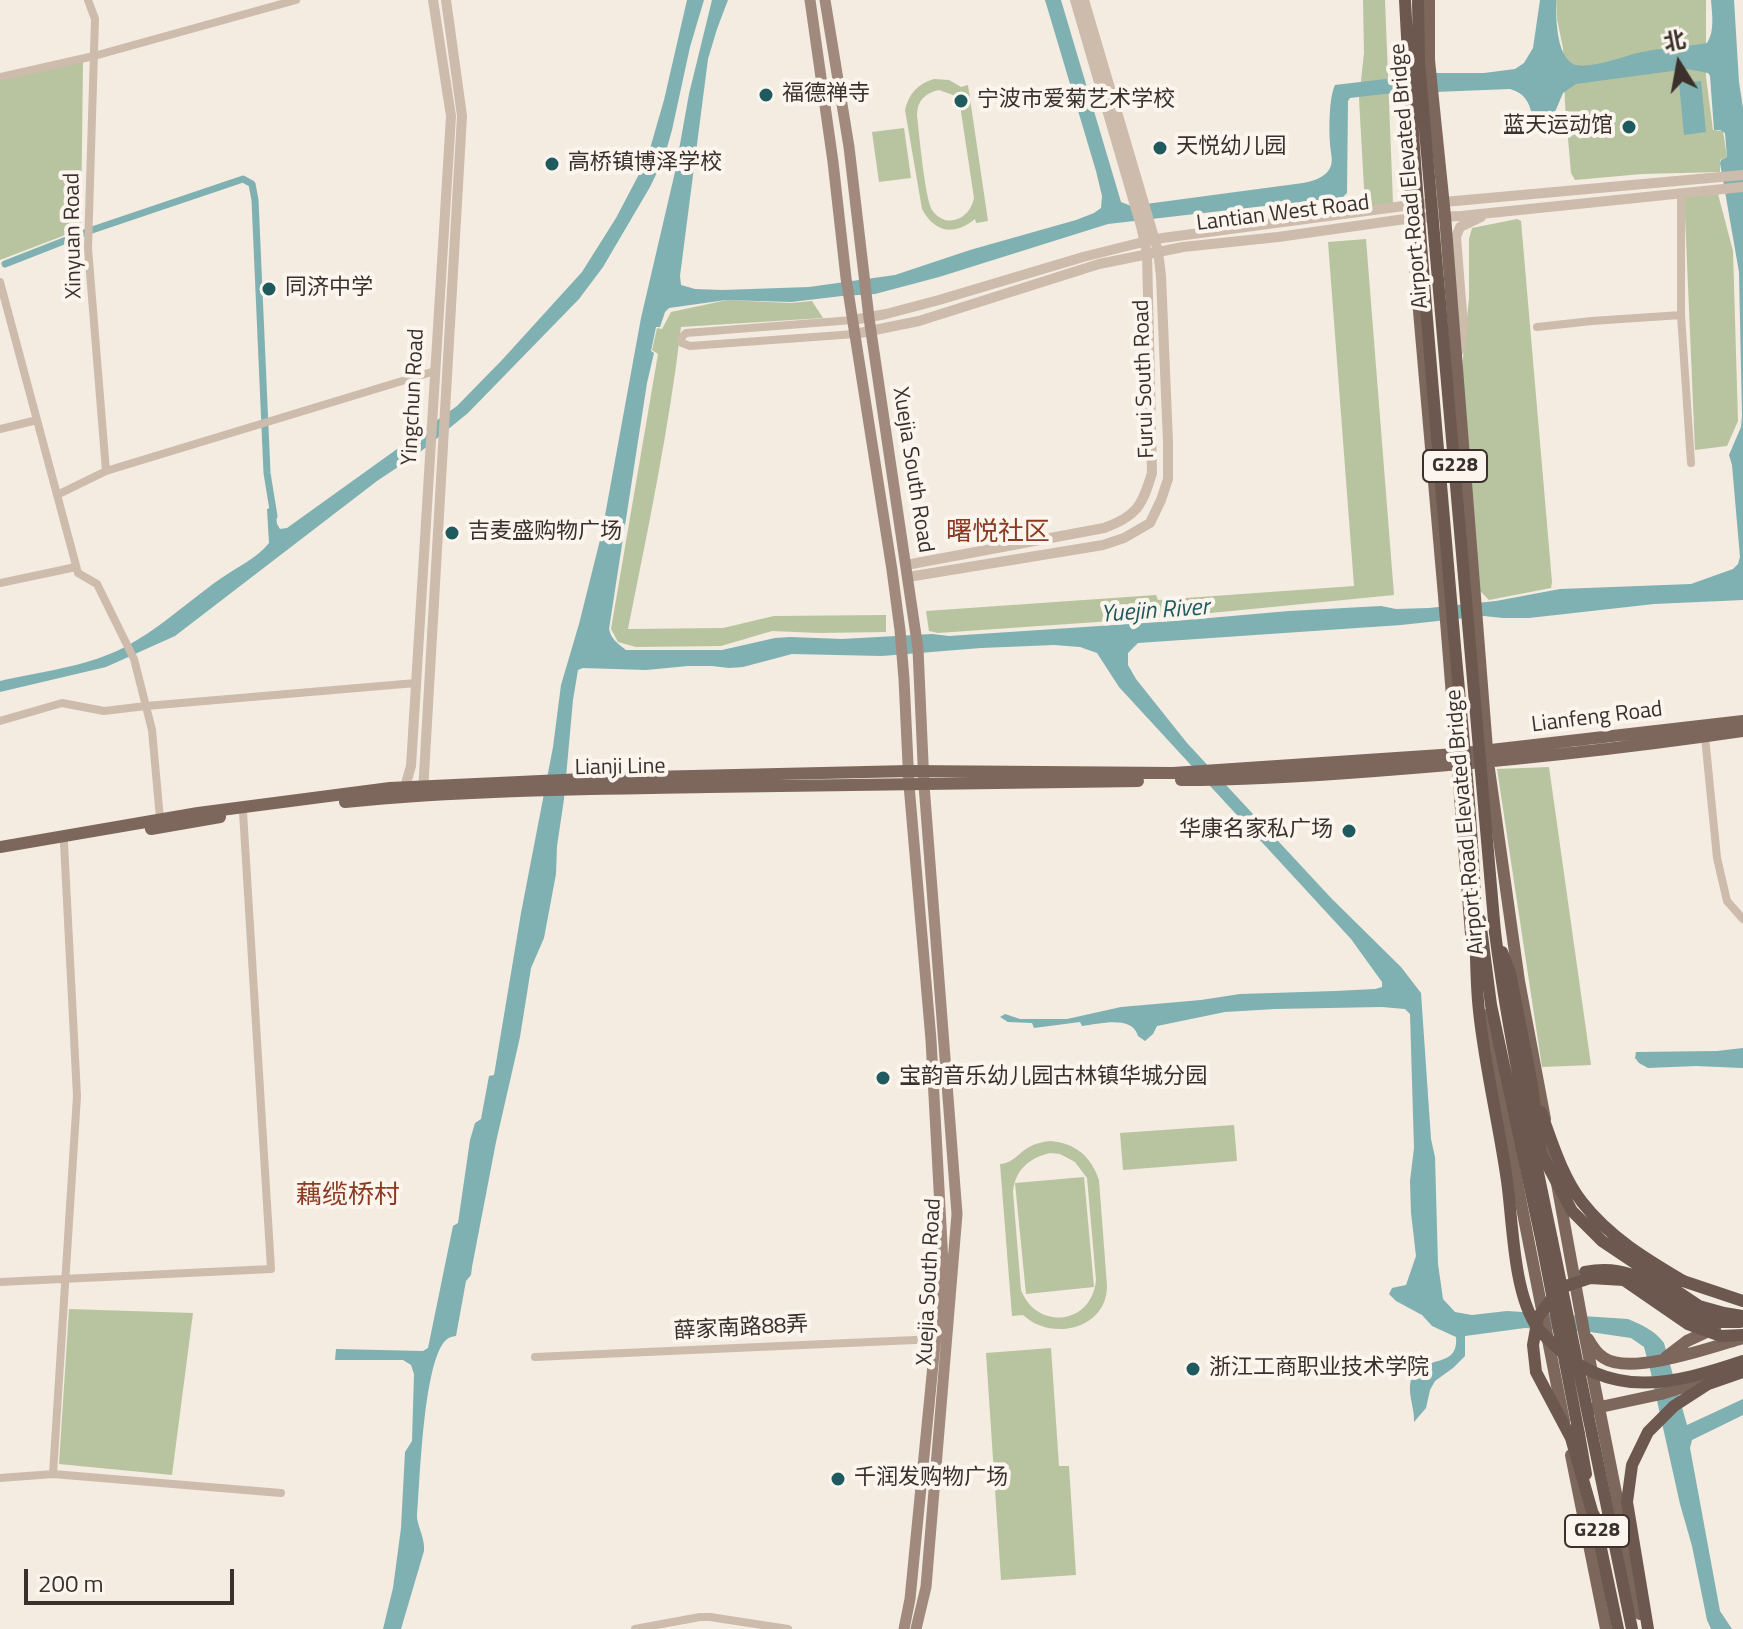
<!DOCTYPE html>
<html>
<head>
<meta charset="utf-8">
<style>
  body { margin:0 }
  #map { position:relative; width:1743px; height:1629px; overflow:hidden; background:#f4ebe1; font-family:"Titillium Web","Noto Sans SC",sans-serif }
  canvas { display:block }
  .north { position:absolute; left:1639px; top:24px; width:80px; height:80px; -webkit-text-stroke:6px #fbf5ee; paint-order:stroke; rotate:349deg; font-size:22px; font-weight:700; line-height:32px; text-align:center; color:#3b302b }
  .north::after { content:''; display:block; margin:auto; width:28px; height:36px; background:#3b302b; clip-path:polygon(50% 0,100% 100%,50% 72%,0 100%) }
  .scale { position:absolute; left:24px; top:1569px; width:210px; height:36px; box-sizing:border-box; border:4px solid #3b302b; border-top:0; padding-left:10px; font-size:24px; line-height:28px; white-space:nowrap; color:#3b302b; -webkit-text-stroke:6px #fbf5ee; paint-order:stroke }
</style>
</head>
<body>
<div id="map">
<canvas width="1743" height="1629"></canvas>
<div class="north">北</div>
<div class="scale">200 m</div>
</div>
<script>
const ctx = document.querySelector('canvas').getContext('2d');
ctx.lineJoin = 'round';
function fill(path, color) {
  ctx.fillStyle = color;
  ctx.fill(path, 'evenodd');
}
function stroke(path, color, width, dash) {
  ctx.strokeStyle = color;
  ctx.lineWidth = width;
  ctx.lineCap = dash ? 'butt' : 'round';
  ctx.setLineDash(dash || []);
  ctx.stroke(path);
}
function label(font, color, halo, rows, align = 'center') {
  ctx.font = font + ' "Titillium Web","Noto Sans SC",sans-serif';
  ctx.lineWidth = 8;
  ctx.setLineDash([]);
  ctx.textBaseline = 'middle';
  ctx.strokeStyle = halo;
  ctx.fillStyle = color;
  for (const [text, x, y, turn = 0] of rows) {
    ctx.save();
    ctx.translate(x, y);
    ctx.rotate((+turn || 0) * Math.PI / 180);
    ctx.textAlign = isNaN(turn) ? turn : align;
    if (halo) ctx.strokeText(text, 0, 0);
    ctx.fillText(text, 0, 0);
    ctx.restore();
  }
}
fill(new Path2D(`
  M1363 0H1385L1393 203 1365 206 1359 99 1364 53Z
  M1556 0H1706V77L1713 130 1723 131 1727 157 1720 160V172L1642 174 1575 180 1571 173 1565 104 1563 48 1557 19Z
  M83 61 81 229 0 260V80Z
  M934 79 949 80 961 87 968 85 988 221 976 223 975 219C954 236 935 233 922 209L905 110C909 93 918 84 934 79ZM939 90 953 95 960 105 974 198C970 219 946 230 932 210 925 199 919 133 917 115 917 101 925 93 939 90Z
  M904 128 911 178 879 182 872 132Z
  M1684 192 1718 194 1733 251 1738 421 1727 446 1695 450Z
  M1517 219 1521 221 1552 582 1551 588 1489 600 1479 590 1461 378 1469 298V239L1472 228Z
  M1366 239 1394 595 1170 617 938 633 929 631 926 611 1156 595 1158 600 1354 586 1328 242Z
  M727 300 791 303 812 301 823 318 681 327C669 429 648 529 628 629L723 628 774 616 886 615V632L819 633 772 631 721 646 636 647 618 642 611 629 658 354 652 350 657 328 662 329 671 312Z
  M1549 767 1591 1065 1542 1067 1497 769Z
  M1234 1125 1237 1161 1123 1170 1120 1133Z
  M1050 1141C1075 1143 1091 1156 1099 1180L1107 1286C1107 1329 1052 1342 1023 1315L1012 1316 1000 1164C1014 1163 1018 1153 1029 1147 1036 1143 1043 1142 1050 1141ZM1050 1153 1060 1154 1075 1162 1087 1178 1096 1280C1092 1325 1037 1331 1021 1290L1013 1192C1015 1170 1029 1158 1050 1153Z
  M1084 1177 1094 1287 1026 1294 1015 1183Z
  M69 1309 193 1313 172 1475 59 1464Z
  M1051 1348 1059 1466H1069L1076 1575 1001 1580 986 1353Z`), '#b8c4a0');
fill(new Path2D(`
  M687 0H704L690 47 672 130 664 158 650 187 603 267 579 299 468 413 419 453 377 481 175 636 106 667 0 692V681C39 672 83 667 119 650 156 632 186 603 220 579 237 567 256 559 269 543L267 509 275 506 277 524 280 529 287 528 457 406 502 360 582 272 616 218 647 159 664 100Z
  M712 0H728L717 29 708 59 680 276 681 285 695 289 722 290 809 287 895 275 970 250 1076 220 1094 213 1101 208 1102 196 1096 171 1045 0H1061L1121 202 1131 206 1303 183C1313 181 1325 178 1330 168 1334 161 1330 151 1330 143 1329 127 1329 98 1335 85L1436 73H1484L1515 69 1524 63 1533 48 1540 0H1556C1556 17 1556 55 1573 64 1585 70 1621 58 1633 54 1656 48 1684 47 1707 43 1715 31 1712 14 1711 0H1734L1739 82 1743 108V600L1654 604 1529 618H1503L1484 616 1401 625 1138 643 1128 653V665L1136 679 1187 743 1332 899 1401 967 1421 993 1431 1139 1435 1157 1438 1264 1443 1299 1455 1312 1472 1315 1507 1311 1628 1319C1642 1325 1654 1330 1664 1343L1687 1425 1743 1399V1415L1692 1440 1690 1448 1720 1611 1732 1629H1711L1707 1620 1692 1546 1680 1504 1650 1369 1644 1347 1631 1338 1590 1332 1525 1328 1465 1336V1356L1453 1368 1435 1381 1430 1390 1426 1408 1414 1422C1415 1407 1406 1392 1412 1377 1423 1354 1459 1370 1456 1337L1432 1326 1422 1315 1396 1301 1389 1294 1392 1288 1406 1285 1416 1256 1411 1213 1410 1181 1414 1148 1410 1014 1405 1009 1382 1007 1275 1009 1225 1012 1157 1026 1153 1034 1145 1041 1138 1036C1132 1015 1100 1024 1082 1026L1080 1022 1034 1028 1032 1023 1008 1022 1000 1017 1005 1014 1020 1019H1067L1121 1007 1201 1000 1240 994 1335 991 1375 989 1382 987V982L1351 939 1119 687 1097 653 1080 647 1054 645 981 648 882 656 792 654 743 667 729 668 712 666H688L646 670 583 668 578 670 573 700 564 799 557 846 556 874 544 938 531 968 520 1037 496 1142 472 1267 471 1275 466 1281 456 1336C450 1337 449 1337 445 1341 423 1365 420 1482 417 1518 419 1530 425 1539 424 1551L401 1629H383L393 1588 401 1528 405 1452 412 1441 414 1374 411 1365 403 1360H335L336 1349 423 1351 428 1348 453 1226 458 1223 470 1140 475 1123 481 1119 489 1076 494 1075 521 913 553 747 561 685 579 624 602 532 641 318 675 172 689 94ZM1687 69 1708 73 1710 76 1714 130H1720L1725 133 1727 157 1721 160 1720 163 1739 272 1742 416 1741 427 1729 455 1732 465 1740 557 1738 564 1733 569 1691 584 1560 589 1496 601 1429 608 1396 609 1381 606 1289 611 1175 621 949 636 932 634 842 639 790 637 775 638 722 650H626C618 644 611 639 609 629L647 383 654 353 651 351 656 327H660L665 312 669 308 726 300 791 302 842 296 875 294 939 277 1108 224 1343 197 1347 193 1348 101 1350 98 1384 94 1510 89C1524 93 1529 101 1532 115L1555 112 1563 93 1576 84Z
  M1701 81 1706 132 1684 135 1679 83Z
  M1743 1048V1068H1742L1696 1066 1648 1068 1639 1063 1635 1058 1636 1052 1717 1051Z`), '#7fb0b2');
stroke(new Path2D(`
  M5 264 92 230 243 179 252 184 255 200 267 473 274 516`), '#7fb0b2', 7);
stroke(new Path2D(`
  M88 0 95 19 88 248 106 471
  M0 77 94 56 296 0
  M1681 193V315L1691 463
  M0 282 78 573 97 584 134 659 152 730 160 819
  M853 320 686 333 681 338 682 343 690 346 855 334
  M1537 327 1592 321 1681 315
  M0 429 37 420
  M57 495 106 471 435 371
  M0 583 76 567
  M0 721 62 703 104 711 146 706 416 683
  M1705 737 1717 858 1727 901 1743 919
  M0 1282 271 1269 243 812
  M535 1357 937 1339
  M53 1474 77 1096 64 843
  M0 1478 53 1474 281 1493
  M635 1629 700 1617H710L788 1629`), '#cdbbac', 8);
stroke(new Path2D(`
  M853 320 886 314 939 300 1083 257 1155 239 1411 205 1743 175
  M855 334 919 321 1099 264 1183 247 1278 237 1412 218 1461 216 1743 187
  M1459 351 1463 326 1456 237 1460 227 1481 217
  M906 565 1104 528C1137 516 1142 506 1152 473L1147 253 1141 226 1075 0
  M908 577 1103 545 1124 538 1150 523 1161 500 1168 479V442L1161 276 1158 251 1084 0
  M423 792 462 116 446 0
  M403 794 411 766 451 116 433 0`), '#cdbbac', 10);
stroke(new Path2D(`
  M810 0 833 162 846 278 892 570 900 630 904 679 909 785 931 1040 943 1263 910 1599 904 1629
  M825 0 849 147 869 318 918 649 924 785 957 1214 926 1587 916 1629`), '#a18a7d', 11);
stroke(new Path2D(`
  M1429 0V60L1445 216 1488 762 1519 981 1545 1119
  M1407 135 1416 277 1444 596 1471 934
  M1181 780C1246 780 1310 776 1375 771 1498 762 1621 749 1743 731
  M345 802C466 790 587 789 708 787 852 785 995 784 1138 781
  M151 829 220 817
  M0 847 198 813 390 788 605 778 909 771 1173 773 1456 754 1743 721
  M1484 1015 1564 1421
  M1550 1145 1584 1332 1640 1614
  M1588 1339C1592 1346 1597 1354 1604 1358 1631 1376 1712 1347 1743 1338
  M1666 1357 1687 1341 1715 1328
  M1591 1409 1661 1394 1713 1378
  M1571 1455 1606 1629`), '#7d675c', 12);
stroke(new Path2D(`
  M1480 920 1491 1005 1542 1243
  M1495 932C1508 1036 1531 1138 1552 1240
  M1502 952 1510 973 1532 1085
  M1683 1281 1743 1301
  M1579 1434 1586 1474
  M1592 1434 1632 1629
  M1594 1515 1618 1629
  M1648 1629 1627 1502 1632 1465 1648 1432 1674 1406 1708 1384 1743 1372`), '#6c584f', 12);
stroke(new Path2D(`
  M1405 0C1416 212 1436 423 1454 635 1461 715 1470 796 1474 877 1477 922 1474 967 1479 1011 1485 1068 1499 1124 1507 1181 1513 1223 1513 1292 1537 1327 1541 1333 1548 1339 1553 1344 1610 1401 1675 1384 1743 1361
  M1418 0 1419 62 1495 932
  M1532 1085 1541 1153 1572 1211 1602 1241 1699 1306 1724 1313 1743 1316
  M1541 1112C1552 1142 1562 1176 1582 1202 1609 1237 1646 1259 1683 1281
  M1552 1240 1592 1434
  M1542 1243 1579 1434
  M1585 1272C1621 1265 1642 1277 1671 1298 1681 1305 1691 1314 1703 1319 1714 1323 1728 1322 1740 1322
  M1596 1525 1571 1438 1536 1372 1533 1345 1538 1317 1554 1296 1566 1286 1590 1278 1624 1280 1688 1324 1721 1336 1743 1335`), '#6c584f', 12);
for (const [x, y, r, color] of [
  [766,95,8,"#1f5a5e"],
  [961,101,8,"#1f5a5e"],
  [1629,127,8,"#1f5a5e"],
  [1160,148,8,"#1f5a5e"],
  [552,164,8,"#1f5a5e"],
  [269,289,8,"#1f5a5e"],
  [452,533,8,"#1f5a5e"],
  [1349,831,8,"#1f5a5e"],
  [883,1078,8,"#1f5a5e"],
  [1193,1369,8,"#1f5a5e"],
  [838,1479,8,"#1f5a5e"]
]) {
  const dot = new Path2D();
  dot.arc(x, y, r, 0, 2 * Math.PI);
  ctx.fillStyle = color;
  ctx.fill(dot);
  stroke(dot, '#fbf5ee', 3);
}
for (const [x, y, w] of [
  [1455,466,64],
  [1597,1531,64]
]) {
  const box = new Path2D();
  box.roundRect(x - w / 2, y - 16, w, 32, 6);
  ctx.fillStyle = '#fbf5ee';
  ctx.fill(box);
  stroke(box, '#3b302b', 2);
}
label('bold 20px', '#3b302b', null, [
  ["G228",1455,466],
  ["G228",1597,1531]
]);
label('22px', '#3b302b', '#fbf5ee', [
  ["福德禅寺",782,95],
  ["宁波市爱菊艺术学校",977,101],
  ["蓝天运动馆",1613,127,"right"],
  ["天悦幼儿园",1176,148],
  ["高桥镇博泽学校",568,164],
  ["同济中学",285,289],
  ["吉麦盛购物广场",468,533],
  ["华康名家私广场",1333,831,"right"],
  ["宝韵音乐幼儿园古林镇华城分园",899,1078],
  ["浙江工商职业技术学院",1209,1369],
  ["千润发购物广场",854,1479]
], 'left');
label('22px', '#3b302b', '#fbf5ee', [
  ["Airport Road Elevated Bridge",1410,176,-95],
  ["Lantian West Road",1283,214,-7],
  ["Xinyuan Road",74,236,-91],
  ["Furui South Road",1145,379,-92],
  ["Yingchun Road",414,397,-87],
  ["Xuejia South Road",912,470,81],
  ["Lianfeng Road",1597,718,-7],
  ["Lianji Line",620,768,-1],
  ["Airport Road Elevated Bridge",1466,822,-95],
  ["Xuejia South Road",930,1282,-87],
  ["薛家南路88弄",741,1329,-3]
]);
label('italic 24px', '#1f5a5e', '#fbf5ee', [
  ["Yuejin River",1155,612,-4]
]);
label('26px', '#8c3b22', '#fbf5ee', [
  ["曙悦社区",998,534],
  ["藕缆桥村",348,1197]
]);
</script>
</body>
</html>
